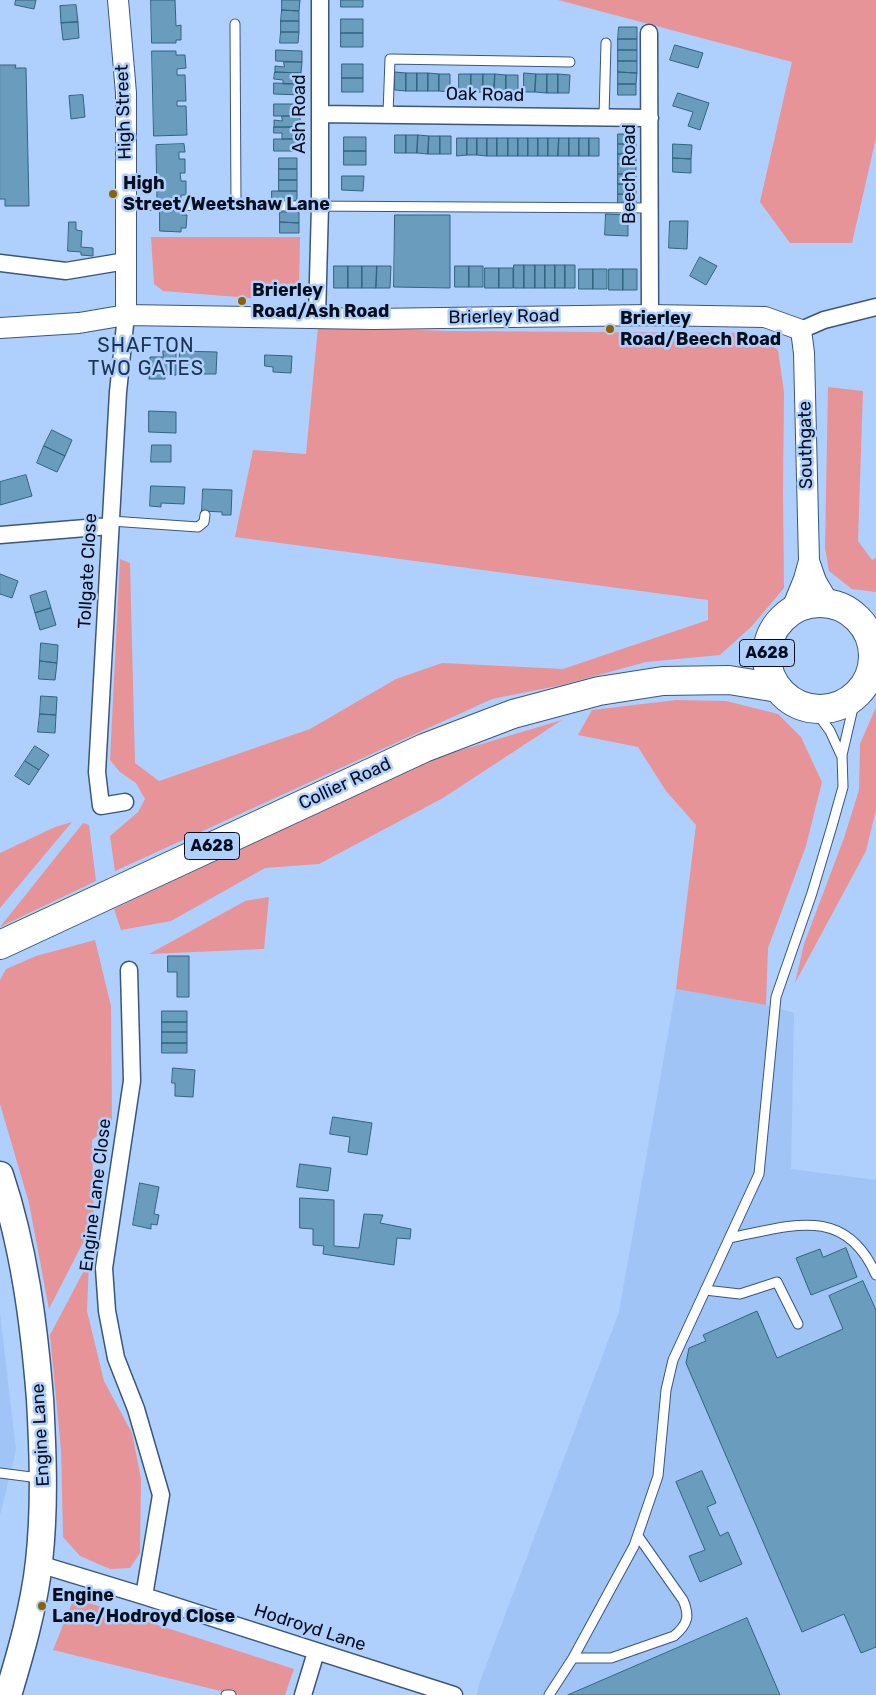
<!DOCTYPE html>
<html>
<head>
<meta charset="utf-8">
<style>
  body { margin:0 }
  canvas { display:block; background:#afcffc }
</style>
</head>
<body>
<canvas width="876" height="1695"></canvas>
<script>
const ctx = document.querySelector('canvas').getContext('2d');
ctx.lineJoin = 'round';
function fill(path, color) {
  ctx.fillStyle = color;
  ctx.fill(path, 'evenodd');
}
function stroke(path, color, width, dash) {
  ctx.strokeStyle = color;
  ctx.lineWidth = width;
  ctx.lineCap = dash ? 'butt' : 'round';
  ctx.setLineDash(dash || []);
  ctx.stroke(path);
}
function label(font, color, halo, rows, align = 'center') {
  ctx.font = font + ' Rubik,sans-serif';
  ctx.lineWidth = 5;
  ctx.setLineDash([]);
  ctx.textBaseline = 'middle';
  ctx.strokeStyle = halo;
  ctx.fillStyle = color;
  for (const [text, x, y, turn = 0] of rows) {
    ctx.save();
    ctx.translate(x, y);
    ctx.rotate((+turn || 0) * Math.PI / 180);
    ctx.textAlign = isNaN(turn) ? turn : align;
    if (halo) ctx.strokeText(text, 0, 0);
    ctx.fillText(text, 0, 0);
    ctx.restore();
  }
}
fill(new Path2D(`
  M676 989 766 1005 794 1013 791 1169 876 1180V1695H477L478 1687 619 1312Z
  M0 1313 16 1450 0 1515Z`), '#a0c4f6');
fill(new Path2D(`
  M558 0H876V138L852 243H790L760 202 792 62Z
  M151 237H300L299 288 292 294 270 289 265 294 250 298 163 291 154 284Z
  M318 327 451 331 754 333 778 350 784 392 783 493 784 588 752 626 720 655 646 662 562 685 492 699 115 871 110 836 138 812 145 799 136 783 120 772 110 760 120 559 130 563 135 763 159 781 310 729 396 679 442 663 563 669 708 620V600L235 537 253 450 306 454Z
  M828 387 863 391 858 541 872 560 876 558V592L852 589 829 571 825 548Z
  M676 700 726 701 778 714 801 737 822 782 806 846 768 948 766 1005 676 989 696 825 666 791 638 747 578 735 592 710Z
  M876 707V810L866 851 795 983 804 944 844 838 859 790 860 744Z
  M562 720 443 798 319 864 265 868 171 921 121 930 114 909 428 760Z
  M72 822 0 908V853L55 827Z
  M83 823 89 825 96 881 0 927Z
  M269 897 264 949 149 954 245 901Z
  M95 940 111 1006 112 1124 92 1140 94 1221 49 1309 29 1203 0 1104V980L6 969 36 956Z
  M89 1261 87 1311 104 1381 132 1433 141 1479 140 1553 130 1568 110 1569 80 1556 63 1537 61 1450 50 1335Z
  M74 1598 294 1669 285 1695H237L53 1650Z`), '#e79498');
const building = new Path2D(`
  M16 0H36L34 9 15 5Z
  M151 0H175L176 26 181 25V40H176V43H152Z
  M282 0H300L299 11 282 10Z
  M341 0H363V7H341Z
  M76 5 78 22 61 23 60 6Z
  M282 10 299 11V21H281Z
  M341 19H363V33H341Z
  M281 21H299V32H281Z
  M78 22 79 38 63 40 61 23Z
  M619 27H637V39H618Z
  M281 32H299L298 43H280Z
  M341 33H363V47H341Z
  M618 39H637V50H618Z
  M675 45 703 53 698 68 670 60Z
  M276 50 302 51V62L276 61Z
  M618 50H637V61H618Z
  M152 51H176V55H185L186 68 177 69V75H185L186 101H177V106H186L187 135 154 136Z
  M618 61H637V73L618 72Z
  M284 62H302L301 73 275 72V66L284 67Z
  M342 64H363V78H342Z
  M0 65H16L15 68H26L29 206H5V199H0Z
  M275 72 301 73V84H283V80L274 79Z
  M395 72 406 73V91L395 90Z
  M618 72 637 73 636 84H618Z
  M406 73H417V91H406Z
  M417 73H428V91H417Z
  M428 73 439 74V91H428Z
  M524 73 536 74 535 92H524Z
  M439 74H450V92L439 91Z
  M459 74H471V92H459Z
  M471 74H483V92H471Z
  M483 74H495L494 92H483Z
  M495 74 506 75V93L494 92Z
  M536 74H547V93L535 92Z
  M547 74H558V93H547Z
  M558 74 570 75 569 93H558Z
  M506 75H518V93H506Z
  M342 78H363V92H342Z
  M274 83 301 84V95L274 94Z
  M618 84H636V95H618Z
  M678 93 709 103 700 130 688 126 693 112 673 106Z
  M83 95 85 117 71 119 69 96Z
  M274 104H300V116H274Z
  M282 116H300V127H274V120L282 121Z
  M274 127H300V139H282V133H274Z
  M618 134H636V144H618Z
  M395 135H406V153H395Z
  M406 135H418L417 153H406Z
  M418 135 429 136 428 154 417 153Z
  M429 136H440V154H428Z
  M440 136H451V154H440Z
  M344 137H366V151H344Z
  M457 138H467V155L457 156Z
  M467 138H477V155H467Z
  M477 138H487V156L477 155Z
  M487 138H497V156H487Z
  M497 138H508V156H497Z
  M508 138H518V156H508Z
  M518 138H528V156H518Z
  M528 138H538V156H528Z
  M538 138H548V156H538Z
  M548 138H559L558 156H548Z
  M559 138H569V156H558Z
  M569 138H579V156H569Z
  M579 138H589V156H579Z
  M589 138H599V156H589Z
  M274 139H300V151H274Z
  M184 144 185 152H179V159H185V173H180L181 181H186V195H181V199L157 200 156 145Z
  M618 144H636V154H618Z
  M673 144 692 145 691 159 673 158Z
  M344 151H366V165H344Z
  M618 154H636V164H618Z
  M279 158H297V169H279Z
  M673 158 691 159V173L673 172Z
  M618 164H636V174H618Z
  M279 169H297V180H279Z
  M618 174H636V185L618 184Z
  M342 176H364L363 191 342 190Z
  M279 180H297V191H279Z
  M618 184 636 185V195L618 194Z
  M272 191H297V202H272Z
  M618 194 636 195V205L618 204Z
  M160 210 182 211V215H187L186 228H181V232L160 231Z
  M280 212H299V223L280 222Z
  M606 214 628 215V236L605 235Z
  M395 215H450V288L394 287Z
  M670 221H688L687 249 669 248Z
  M69 222H76V230L82 231 81 247 93 248V256L81 255V252L68 251Z
  M280 222 299 223V233H280Z
  M700 257 717 266 706 285 690 276Z
  M514 265H524V288H514Z
  M524 265H535V288H524Z
  M535 265H545V288H535Z
  M545 265H555V288H545Z
  M555 265H565V288H555Z
  M565 265H575V288H565Z
  M334 266H348V288H334Z
  M348 266H362V288H348Z
  M362 266H377L376 288H362Z
  M377 266H391L390 288H376Z
  M455 266H469V287H455Z
  M469 266H483V287H469Z
  M485 268H499V288H485Z
  M499 268H513V288H499Z
  M579 269H593V289H579Z
  M593 269H607V289H593Z
  M609 269H623V290H609Z
  M623 269H637V290H623Z
  M163 351 176 352V375H165V379H149L150 357H163Z
  M180 351 217 352 216 374H179Z
  M265 355 292 356 291 373 273 372V367L265 366Z
  M149 411 176 412V433L149 432Z
  M52 430 72 440 65 456 44 446Z
  M152 445H171V462H151Z
  M44 446 65 456 57 472 37 463Z
  M26 475 32 496 0 505V482Z
  M151 486 185 487 184 504 161 503V507L150 506Z
  M203 489 232 490 231 515H222V512L202 511Z
  M0 574 18 581 12 598 0 594Z
  M46 591 51 608 35 613 30 596Z
  M51 608 56 625 40 630 35 613Z
  M41 643 58 645 57 663 40 661Z
  M40 661 57 663 55 680 39 679Z
  M41 696 57 697 56 715 40 714Z
  M40 714 56 715 55 733 38 732Z
  M35 746 49 755 39 770 25 761Z
  M25 761 39 770 29 785 15 776Z
  M168 956H189V997H177V972H168Z
  M162 1011H187V1022H162Z
  M162 1022H187V1032H162Z
  M162 1032H187V1043H162Z
  M162 1043H187V1053H162Z
  M173 1068 195 1070 193 1097 175 1096V1083H172Z
  M333 1117 372 1123 367 1155 348 1152 350 1137 330 1134Z
  M300 1164 331 1168 328 1191 297 1187Z
  M140 1183 159 1187 154 1214 159 1215 157 1225 151 1224V1229L133 1225Z
  M300 1198 334 1200V1246L359 1248 364 1214 383 1215 380 1223 411 1229 410 1239 397 1238 394 1265 323 1254 324 1246 313 1245V1229L300 1228Z
  M846 1248 857 1277 811 1295 796 1258 820 1249 823 1257Z
  M863 1281 876 1310V1647L861 1653 844 1614 802 1632 686 1363 689 1348 706 1341 703 1335 757 1311 777 1358 843 1329 829 1296Z
  M702 1471 716 1503 707 1507 720 1536 728 1532 742 1564 700 1582 689 1556 705 1550 676 1482Z
  M747 1618 780 1695H568Z`);
fill(building, '#6a9dbd');
stroke(building, '#316481', 1);
const service = new Path2D(`
  M235 24 236 205
  M388 114 390 59 570 62
  M604 116 606 43
  M127 205 650 208
  M111 521 198 527 204 522 205 515
  M814 709 830 731 841 755
  M730 1238C790 1226 845 1204 876 1275
  M705 1290 740 1294 777 1282 798 1324
  M0 1473 39 1478
  M573 1658H611L674 1636C688 1624 690 1616 683 1600L638 1536
  M226 1695H231
  M549 1695 573 1658 634 1546 658 1476 666 1390 673 1360 759 1174 776 997 812 893 832 826 843 787 842 755 856 695`);
const minor = new Path2D(`
  M649 33 650 315
  M320 114 650 118
  M0 263 66 271 126 261
  M317 317 320 206V0
  M801 330 824 320 876 307
  M0 535 110 526
  M125 802 101 806 97 772 118 392 126 315
  M129 970 132 1081 104 1268 107 1311 116 1358 136 1409 161 1495 144 1596
  M39 1564 144 1596 454 1695
  M303 1695 316 1652`);
const tertiary = new Path2D(`
  M118 0 126 93V315
  M0 328 79 323 126 315 373 319 650 315 765 317 801 330 804 353 809 561 804 579 791 611
  M809 561 816 581 829 603`);
const primary = new Path2D(`
  M0 1175C24 1247 34 1324 40 1399 43 1454 45 1507 39 1562 34 1607 21 1652 8 1695`);
const trunk = new Path2D(`
  M767 656a53 53 0 1 1 106 0a53 53 0 1 1-106 0Z
  M0 945 424 748 513 714 599 691 663 681 729 680 778 688`);
stroke(service, '#3a567d', 11);
stroke(minor, '#3a567d', 19);
stroke(tertiary, '#3a567d', 22);
stroke(primary, '#3a567d', 29);
stroke(trunk, '#3a567d', 30);
stroke(service, '#fff', 9);
stroke(minor, '#fff', 16);
stroke(tertiary, '#fff', 20);
stroke(primary, '#fff', 26);
stroke(trunk, '#fff', 28);
for (const [x, y, r, color] of [
  [113,194,5,"#8c6004"],
  [242,301,5,"#8c6004"],
  [610,329,5,"#8c6004"],
  [42,1606,5,"#8c6004"]
]) {
  const dot = new Path2D();
  dot.arc(x, y, r, 0, 2 * Math.PI);
  ctx.fillStyle = color;
  ctx.fill(dot);
  stroke(dot, '#afcffc', 2);
}
for (const [x, y, w] of [
  [767,653,55],
  [212,846,55]
]) {
  const box = new Path2D();
  box.roundRect(x - w / 2, y - 13.5, w, 27, 4);
  ctx.fillStyle = '#afcffc';
  ctx.fill(box);
  stroke(box, '#040d1c', 1);
}
label('bold 16px', '#040d1c', null, [
  ["A628",767,653],
  ["A628",212,846]
]);
label('18px', '#040d1c', '#afcffc', [
  ["Oak Road",485,95,1],
  ["High Street",124,112,-92],
  ["Ash Road",300,114,-90],
  ["Beech Road",630,174,-90],
  ["Brierley Road",504,317,-1],
  ["Southgate",806,445,-91],
  ["Tollgate Close",88,571,-87],
  ["Collier Road",345,784,-25],
  ["Engine Lane Close",96,1195,-83],
  ["Engine Lane",41,1435,-93],
  ["Hodroyd Lane",310,1628,18]
]);
label('bold 18px', '#040d1c', '#afcffc', [
  ["High",123,184],
  ["Street/Weetshaw Lane",123,205],
  ["Brierley",252,291],
  ["Road/Ash Road",252,312],
  ["Brierley",620,319],
  ["Road/Beech Road",620,340],
  ["Engine",52,1596],
  ["Lane/Hodroyd Close",52,1617]
], 'left');
ctx.letterSpacing = '1px';
label('20px', '#183356', '#afcffc', [
  ["SHAFTON",146,346],
  ["TWO GATES",146,369]
]);
ctx.letterSpacing = '0px';
</script>
</body>
</html>
